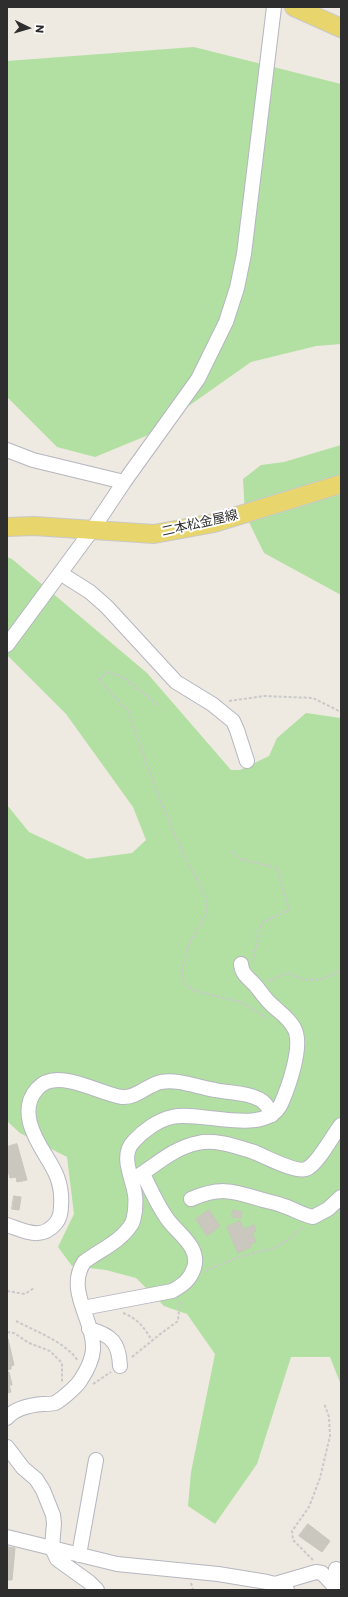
<!DOCTYPE html>
<html>
<head>
<meta charset="utf-8">
<style>
  body { margin:0 }
  #map { position:relative; width:348px; height:1597px; overflow:hidden; background:#eee9e1; font-family:Poppins,sans-serif }
  canvas { display:block }
  .frame { position:absolute; inset:0; border:8px solid #2e2e2e; pointer-events:none }
  .north { position:absolute; left:8px; top:8px; width:40px; height:40px; -webkit-text-stroke:3px #fff; paint-order:stroke; rotate:95deg; font-size:11px; font-weight:700; line-height:16px; text-align:center; color:#2e2e2e }
  .north::after { content:''; display:block; margin:auto; width:14px; height:18px; background:#2e2e2e; clip-path:polygon(50% 0,100% 100%,50% 72%,0 100%) }
</style>
</head>
<body>
<div id="map">
<canvas width="348" height="1597"></canvas>
<div class="frame"></div>
<div class="north">N</div>
</div>
<script>
const ctx = document.querySelector('canvas').getContext('2d');
ctx.lineJoin = 'round';
function fill(path, color) {
  ctx.fillStyle = color;
  ctx.fill(path, 'evenodd');
}
function stroke(path, color, width, dash) {
  ctx.strokeStyle = color;
  ctx.lineWidth = width;
  ctx.lineCap = dash ? 'butt' : 'round';
  ctx.setLineDash(dash || []);
  ctx.stroke(path);
}
function label(font, color, halo, rows, align = 'center') {
  ctx.font = font + ' Poppins,"Noto Sans JP",sans-serif';
  ctx.lineWidth = 4;
  ctx.setLineDash([]);
  ctx.textBaseline = 'middle';
  ctx.strokeStyle = halo;
  ctx.fillStyle = color;
  for (const [text, x, y, turn = 0] of rows) {
    ctx.save();
    ctx.translate(x, y);
    ctx.rotate((+turn || 0) * Math.PI / 180);
    ctx.textAlign = isNaN(turn) ? turn : align;
    if (halo) ctx.strokeText(text, 0, 0);
    ctx.fillText(text, 0, 0);
    ctx.restore();
  }
}
fill(new Path2D(`
  M194 47 341 84V344L316 346 251 362 146 436 95 457 57 447 7 397V61Z
  M341 445V595L264 553 245 514 243 479 261 465 284 462Z
  M7 557 12 559 147 673 231 770H240L269 756 277 738 306 713 341 718V1385L330 1357H291L257 1464 215 1524 188 1506 191 1472 215 1354 187 1314 164 1306 136 1278 106 1270 72 1266 58 1247 74 1214 67 1157 20 1133 7 1121V805L29 832 87 859 132 853 146 840 133 807 66 714 7 655Z`), '#b2e0a2');
const building = new Path2D(`
  M17 1144 27 1180 17 1182 16 1177 10 1178 7 1166V1147Z
  M14 1196 21 1197 19 1210 12 1209Z
  M209 1210 220 1226 207 1236 196 1219Z
  M233 1210 242 1212 241 1218 232 1217Z
  M240 1221 244 1229 254 1225 256 1231 252 1233 256 1242 250 1244 251 1247 238 1253 227 1227Z
  M7 1339H8L14 1365 11 1366V1369L7 1370Z
  M7 1372H9L12 1385H9L11 1392 7 1393Z
  M308 1524 330 1541 322 1552 299 1536Z
  M7 1547 15 1548 12 1580H7Z`);
fill(building, '#cac7bf');
stroke(building, '#c9c5bb', 1);
const minor = new Path2D(`
  M7 450 33 460 124 482
  M60 573 90 592 107 607 176 682 212 704 233 721 237 730 247 761
  M7 645 92 530 124 482 198 379 226 322 237 288 244 254 274 7
  M132 1180C154 1167 172 1148 198 1143 214 1139 235 1146 251 1151 263 1155 298 1175 308 1168 319 1162 332 1136 341 1125
  M191 1199C222 1186 233 1191 263 1200 270 1202 277 1203 284 1206 294 1209 302 1215 313 1217L328 1209 341 1197
  M7 1225C25 1231 41 1241 56 1223 60 1218 61 1213 61 1206 64 1168 39 1156 30 1123 27 1111 28 1099 37 1089 56 1066 99 1094 122 1097 137 1098 147 1085 161 1082 179 1079 197 1087 215 1090 229 1093 245 1092 259 1099 265 1102 269 1108 272 1115
  M83 1308 172 1291C183 1285 190 1280 194 1268 201 1246 176 1233 166 1217 157 1204 150 1188 143 1174
  M89 1329C112 1335 119 1343 120 1366
  M7 1418C15 1408 30 1405 43 1404 46 1404 52 1404 55 1403 61 1400 76 1387 80 1381 86 1372 92 1362 93 1350 95 1321 65 1291 84 1262 100 1250 120 1242 131 1225 134 1221 134 1215 135 1211 135 1206 136 1200 135 1195 133 1178 119 1156 134 1141 143 1131 158 1120 172 1117 200 1110 265 1137 281 1104 288 1088 304 1045 294 1028 289 1018 279 1012 271 1004 265 999 261 992 256 986 249 978 242 975 241 964
  M7 1447 23 1468 36 1479 43 1490 53 1515 54 1523 52 1548 57 1559 89 1582 97 1590
  M7 1537 117 1564 218 1574 267 1582 275 1584 287 1590
  M79 1555 96 1460
  M275 1584 316 1572 322 1573 335 1587 338 1588 340 1586 336 1569`);
const major = new Path2D(`
  M294 7 341 28
  M7 527 34 526 154 534 214 523 341 484`);
stroke(minor, '#b5b6c0', 16);
stroke(major, '#c9c9c9', 20);
stroke(new Path2D(`
  M229 701 264 696 313 698 341 712
  M158 705 123 677 107 672 99 680 128 711 152 779 176 839 207 900V912L189 944 183 965 182 980 186 985 195 991 241 1002 267 1018
  M232 852 240 859 277 868 289 910 261 923 253 961
  M268 981 288 973C310 984 321 981 341 970
  M205 1271 236 1258 274 1248 292 1237 303 1226
  M7 1291 25 1294 34 1288
  M123 1313C137 1318 145 1328 152 1341
  M16 1321C35 1331 67 1343 78 1361
  M7 1332 14 1333 29 1343 50 1351 62 1363V1383
  M132 1357 159 1335 178 1321 180 1300
  M93 1384 111 1372
  M313 1560 293 1540 292 1531 309 1507 320 1478 330 1436 329 1417 324 1403
  M191 1583 193 1590`), '#c9c9c9', 2, [3, 2]);
stroke(minor, '#fff', 14);
stroke(major, '#e8d56c', 18);
label('13px', '#2e2e2e', '#fff', [
  ["二本松金屋線",200,524,-13]
]);
</script>
</body>
</html>
